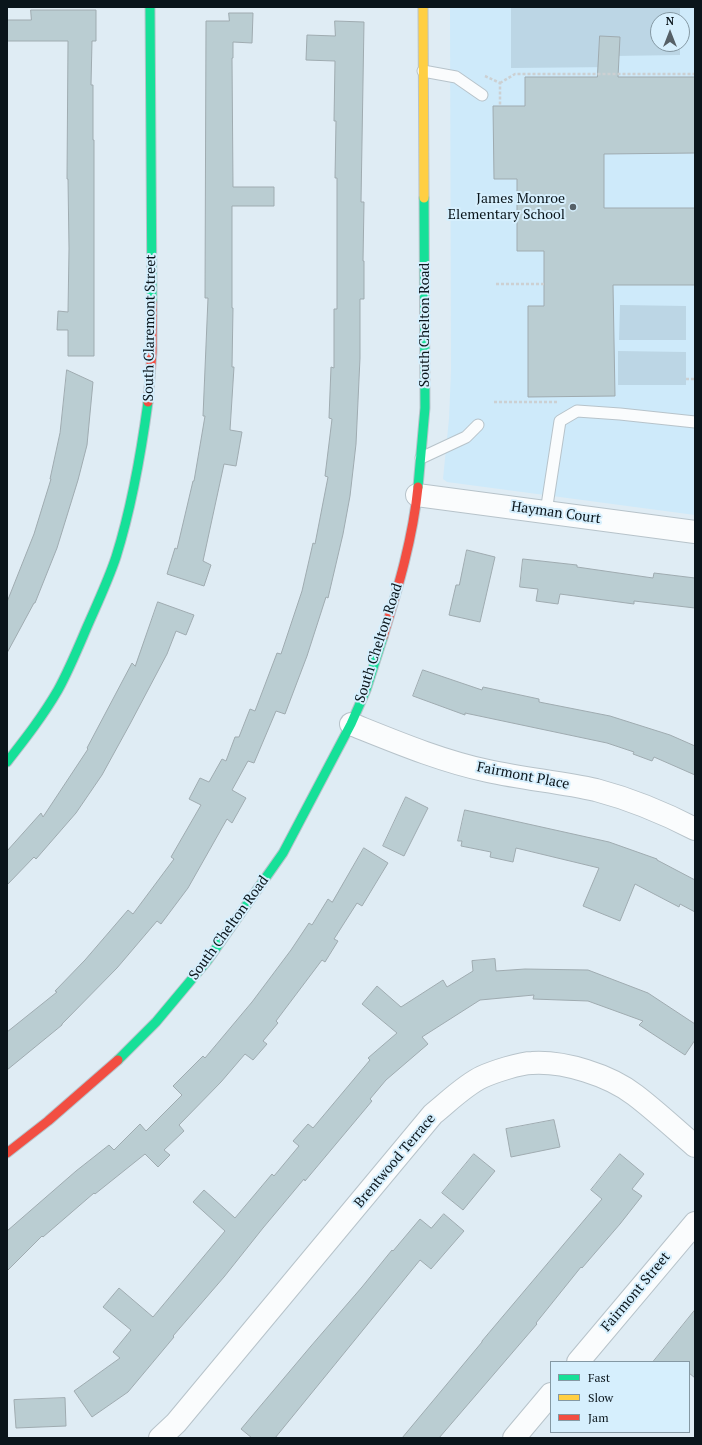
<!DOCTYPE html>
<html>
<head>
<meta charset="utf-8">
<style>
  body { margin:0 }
  #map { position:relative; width:702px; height:1445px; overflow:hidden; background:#dfecf4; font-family:"PT Serif",serif }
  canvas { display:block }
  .frame { position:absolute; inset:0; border:8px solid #0a151b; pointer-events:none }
  .legend { position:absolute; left:550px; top:1361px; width:140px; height:72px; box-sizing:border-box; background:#d6effd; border:1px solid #8498a3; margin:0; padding:5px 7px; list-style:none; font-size:12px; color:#0a151b }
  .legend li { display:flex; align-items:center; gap:8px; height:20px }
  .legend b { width:20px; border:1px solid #8498a3 }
  .north { position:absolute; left:650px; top:12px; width:40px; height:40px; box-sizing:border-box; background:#d6effd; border:1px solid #8498a3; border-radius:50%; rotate:0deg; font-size:11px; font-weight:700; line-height:16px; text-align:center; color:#0a151b }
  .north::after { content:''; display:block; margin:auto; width:14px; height:18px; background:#556067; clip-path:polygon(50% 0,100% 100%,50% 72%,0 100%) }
</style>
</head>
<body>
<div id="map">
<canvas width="702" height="1445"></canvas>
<div class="frame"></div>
<ul class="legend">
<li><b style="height:5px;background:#16e098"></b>Fast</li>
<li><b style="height:5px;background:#ffcf43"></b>Slow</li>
<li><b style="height:5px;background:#f24e42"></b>Jam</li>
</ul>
<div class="north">N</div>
</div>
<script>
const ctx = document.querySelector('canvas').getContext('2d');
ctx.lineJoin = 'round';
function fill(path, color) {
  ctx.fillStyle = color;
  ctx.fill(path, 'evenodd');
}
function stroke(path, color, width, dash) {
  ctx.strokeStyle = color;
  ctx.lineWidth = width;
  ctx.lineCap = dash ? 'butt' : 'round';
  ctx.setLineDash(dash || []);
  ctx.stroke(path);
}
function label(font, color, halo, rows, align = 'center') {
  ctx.font = font + ' "PT Serif",serif';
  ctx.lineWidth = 4;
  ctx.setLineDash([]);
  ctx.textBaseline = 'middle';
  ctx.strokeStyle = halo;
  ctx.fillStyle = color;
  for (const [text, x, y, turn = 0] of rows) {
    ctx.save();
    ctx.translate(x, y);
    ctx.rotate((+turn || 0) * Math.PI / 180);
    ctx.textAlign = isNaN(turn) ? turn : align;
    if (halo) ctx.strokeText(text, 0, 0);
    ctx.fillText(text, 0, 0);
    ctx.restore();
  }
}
fill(new Path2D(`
  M450 7H695V515L447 482 443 479 449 419 451 371ZM658 20H682V44H658Z`), '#ceeafa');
fill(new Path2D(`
  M511 7H680V20H658V44H680V55L615 56V67L511 68Z
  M620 305 686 306V340H619Z
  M618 351 686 352V385H618Z`), '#bcd6e5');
const building = new Path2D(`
  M31 10H96V41H92L91 85H93V140H94V356H68V330H57L58 311 68 312 69 249 68 179H67L68 41H7V20H31Z
  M229 13H253L252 43 233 42V58H232L233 187H274V206H232V308H233L232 367H234L230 430 242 432 236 466 224 464 203 561 211 565 204 586 167 574 175 548 177 549 193 481H194L205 416H203L208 298H205L206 21H229Z
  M335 21 364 22 361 202H364L363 261H364V299H360V358L356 444 350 496 343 534 328 598 326 597 307 656 285 714 276 711 254 763 248 761 232 790 246 798 232 823 227 819 188 888 161 924 157 921 117 968 62 1024V1025L7 1070V1032L57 992 55 991 85 960 128 910 133 914 174 859 171 857 201 805 189 799 200 778 209 782 222 759 226 761 235 737H239L250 709 255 711 277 653 281 654 302 591 313 543 315 544 328 477 325 476 332 419 329 418 331 367 334 368V309H337V178H335L336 121H334L335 61 306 60 307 35 335 36Z
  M600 36 620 37 618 77H695V153L604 154V208H695V285H613L615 396 528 397V306H544V251H517V179H494L493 106H525V77H597Z
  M67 370 93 382 87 445 78 480 57 548 35 603H34L7 653V602L34 534 51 479H50L60 433Z
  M467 550 495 557 480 622 449 615 456 585H459Z
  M523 559 577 565V567L653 578 654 573 695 578V608L634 601V604L560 594 558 604 536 601 538 589 520 587Z
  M158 602 194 615 186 635 176 631 167 654 130 724 102 775 76 813 36 859 34 857 7 885V851L41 813 43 817 88 749 87 748 132 663 135 666Z
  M423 670 482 690 483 687 539 699V702L610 716 670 735 695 746V775L654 757 652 761 633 754 634 752 607 743 465 713V715L413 696Z
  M406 797 428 808 404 856 383 846Z
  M465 810 609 842 657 859V860L695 880V912L680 904 679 907 635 884 620 921 583 906 599 868 516 848 513 862 490 857 491 852 461 846 462 841H458Z
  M364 848 388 863 362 906 357 903 334 939 338 941 325 962 322 960 276 1021 278 1023 263 1041 267 1044 253 1060 245 1054 221 1082 179 1125 184 1131 164 1150 170 1155 158 1167 145 1154 95 1194 94 1193 43 1237 42 1236 7 1271V1231L76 1171 109 1145 114 1150 140 1124 146 1131 182 1095 173 1086 203 1056 205 1058 252 1002 291 950 309 923 312 925 328 899 332 902Z
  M495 959 496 971 525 969 588 970 648 993 695 1024V1040L685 1055 639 1025 643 1021 588 1001 533 999 534 995 480 1000 422 1037 428 1044 386 1080 370 1099 372 1101 305 1181 304 1179 263 1228 224 1277 173 1336 174 1337 128 1392 92 1417 74 1391 120 1358 113 1352 131 1330 103 1307 119 1288 153 1317 225 1231 193 1202 204 1190 235 1218 272 1174 274 1176 299 1146 293 1141 308 1124 313 1128 370 1060 368 1058 397 1033 362 1004 377 986 401 1007 443 980 447 987 473 971 472 961Z
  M554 1120 560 1147 511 1157 506 1129Z
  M474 1154 495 1171 463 1210 442 1193Z
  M620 1154 644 1174 632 1189 642 1196 620 1224 582 1268 581 1267 536 1323 537 1324 439 1438H402L482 1342V1341L602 1199 591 1190Z
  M444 1214 464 1231 431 1269 420 1260 275 1438H252L241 1429 311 1346 362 1287 392 1250 393 1251 420 1219 431 1228Z
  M695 1310V1378L689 1373V1362H653Z
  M65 1398 66 1426 16 1428 14 1400Z`);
fill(building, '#bacdd2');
stroke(building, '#9fabb0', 1);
const lane = new Path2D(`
  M423 71 456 77 482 95
  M421 458 466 437 478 425
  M546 512 560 421 577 411 620 414 695 422`);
const street = new Path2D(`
  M417 495 695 532
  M351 724C396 742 441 761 488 771 524 779 561 782 596 790 630 799 664 813 695 829
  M578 1362 695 1223
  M160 1438 176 1423 433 1114C448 1102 465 1085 482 1077 493 1072 520 1063 532 1063 564 1061 609 1075 635 1095 656 1111 675 1129 695 1146
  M514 1438 551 1394`);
const fast = new Path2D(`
  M150 7 152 302
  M418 487 425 408 424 198
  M7 762C25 739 43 716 58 690 69 670 78 648 87 627 97 604 108 581 116 557 132 506 141 454 148 402
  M118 1060 156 1022 207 961 283 853 351 724 366 690 383 637`);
const slow = new Path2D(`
  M423 7 424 198`);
const jam = new Path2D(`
  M148 402 152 352V302
  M383 637C398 588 413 538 418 487
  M7 1153 48 1121 118 1060`);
stroke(lane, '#b7c3ca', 13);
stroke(street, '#b7c3ca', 24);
stroke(fast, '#b7c3ca', 11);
stroke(slow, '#b7c3ca', 11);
stroke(jam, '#b7c3ca', 11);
stroke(new Path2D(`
  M485 76 500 83V106
  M500 83 515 74H695
  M496 284H545
  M686 379H695
  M494 402H559`), '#ccd0d2', 2.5, [3, 2]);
stroke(lane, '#fafcfd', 11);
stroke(street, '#fafcfd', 22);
stroke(fast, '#16e098', 9);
stroke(slow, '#ffcf43', 9);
stroke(jam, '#f24e42', 9);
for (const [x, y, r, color] of [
  [573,207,4,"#556067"]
]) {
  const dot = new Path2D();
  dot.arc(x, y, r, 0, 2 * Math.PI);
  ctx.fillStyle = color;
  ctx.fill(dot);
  stroke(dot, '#d6effd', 1.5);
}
label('14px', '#0a151b', '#d6effd', [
  ["James Monroe",565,199],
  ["Elementary School",565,215]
], 'right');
label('14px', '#0a151b', '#d6effd', [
  ["South Chelton Road",425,325,-90],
  ["South Claremont Street",150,328,-89],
  ["Hayman Court",556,513,8],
  ["South Chelton Road",379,643,-72],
  ["Fairmont Place",523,776,11],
  ["South Chelton Road",229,928,-54],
  ["Brentwood Terrace",395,1161,-50],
  ["Fairmont Street",636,1292,-50]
]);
</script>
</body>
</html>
